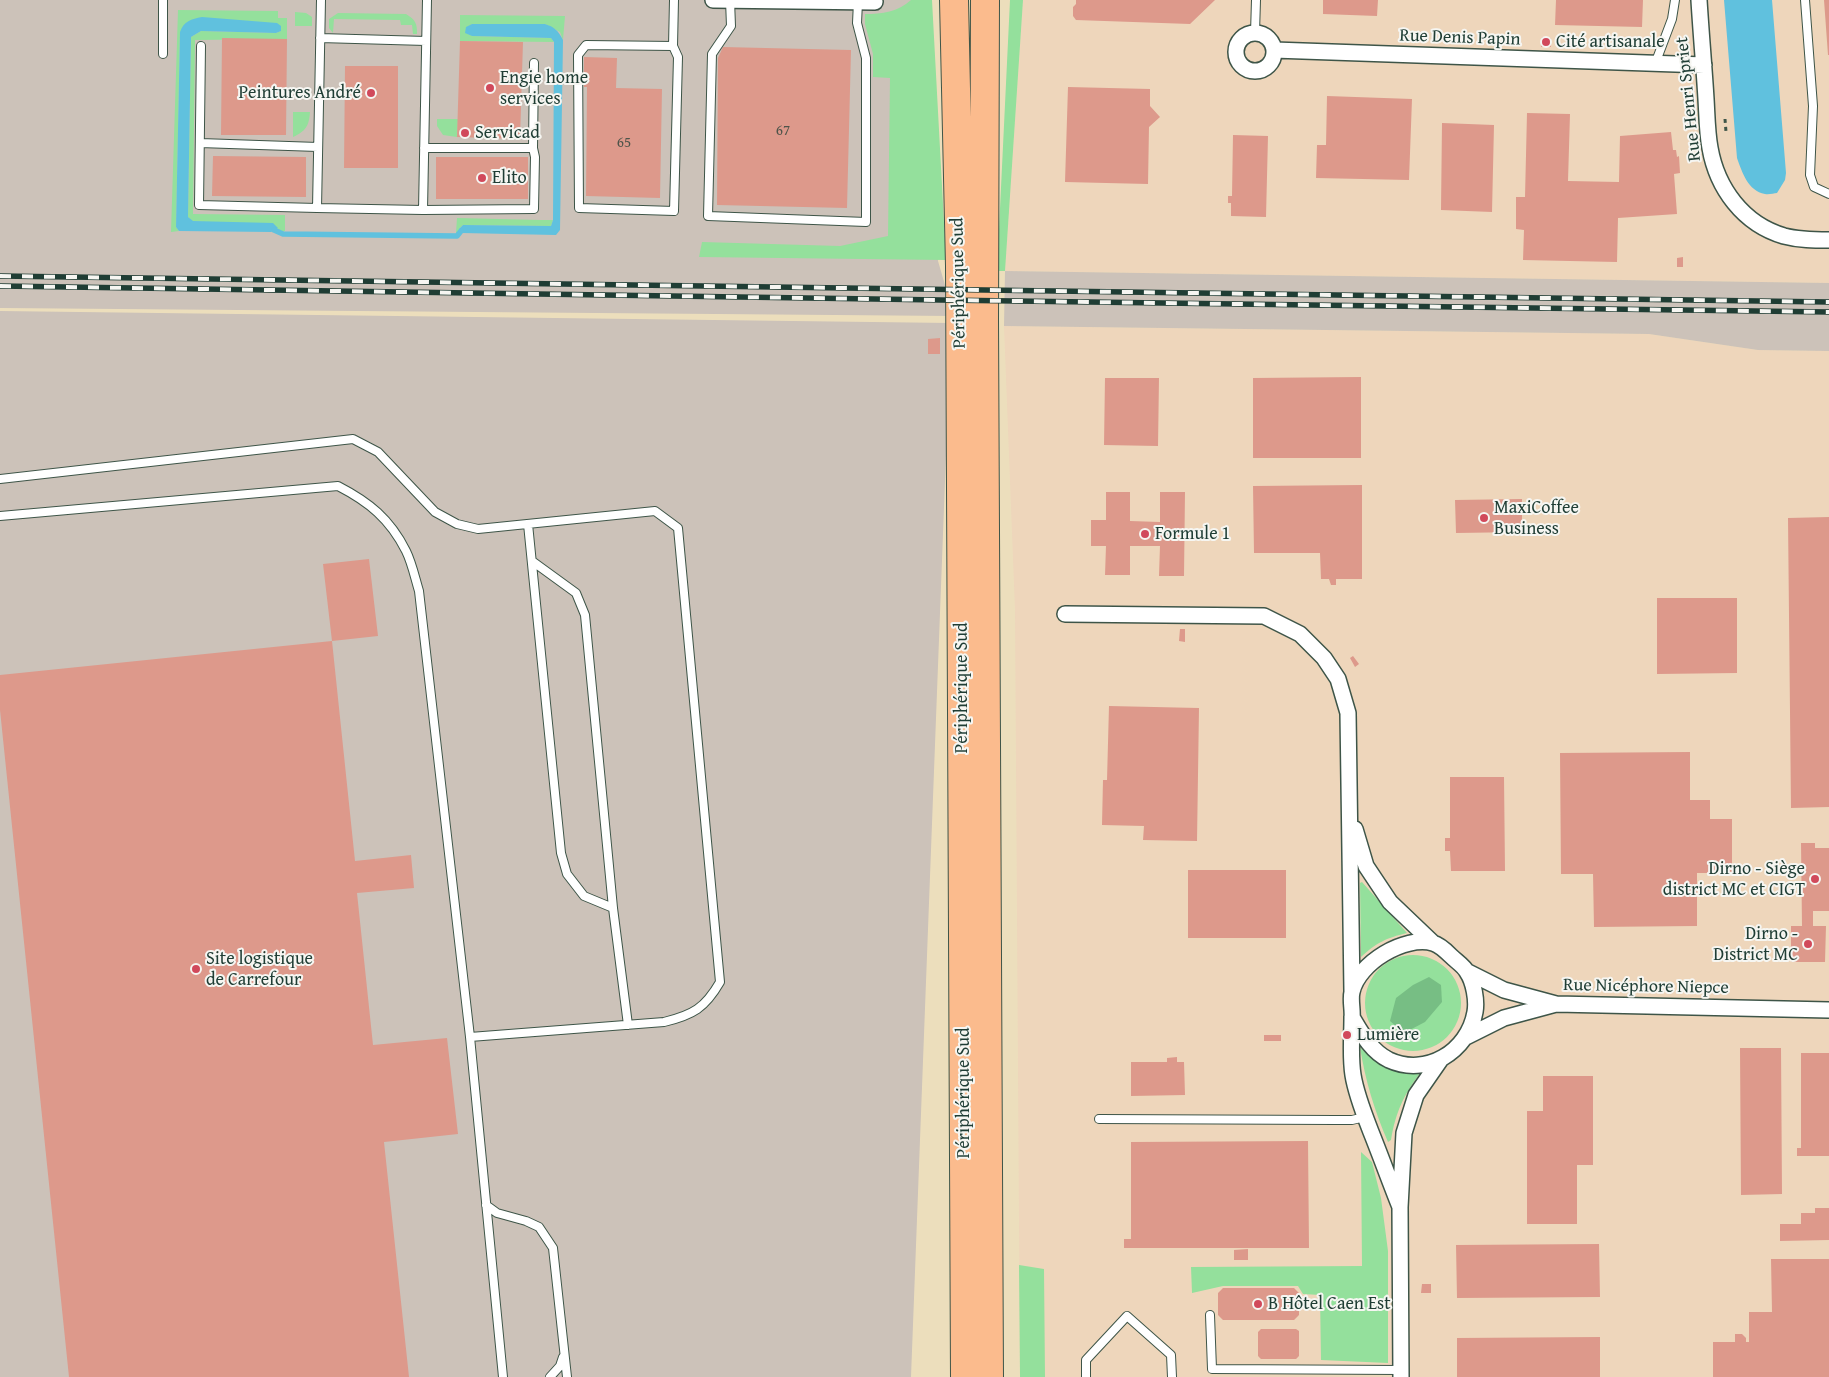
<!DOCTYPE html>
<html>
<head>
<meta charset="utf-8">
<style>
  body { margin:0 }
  canvas { display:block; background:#ecdebc }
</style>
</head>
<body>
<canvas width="1829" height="1377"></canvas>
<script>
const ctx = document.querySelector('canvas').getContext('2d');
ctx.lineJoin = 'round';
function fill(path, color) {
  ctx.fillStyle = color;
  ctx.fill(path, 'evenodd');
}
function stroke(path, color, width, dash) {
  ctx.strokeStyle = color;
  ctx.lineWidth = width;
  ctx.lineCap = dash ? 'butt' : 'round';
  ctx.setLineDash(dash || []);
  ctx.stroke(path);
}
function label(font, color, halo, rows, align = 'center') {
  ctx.font = font + ' "Gentium Book Plus",serif';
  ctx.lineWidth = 4;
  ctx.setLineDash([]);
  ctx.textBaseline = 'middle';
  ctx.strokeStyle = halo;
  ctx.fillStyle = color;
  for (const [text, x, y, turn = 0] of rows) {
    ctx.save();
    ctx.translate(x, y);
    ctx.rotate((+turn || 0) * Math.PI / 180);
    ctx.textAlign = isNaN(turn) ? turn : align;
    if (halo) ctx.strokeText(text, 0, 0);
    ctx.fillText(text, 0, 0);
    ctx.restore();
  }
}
fill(new Path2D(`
  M1023 0H1829V283L1005 271Z
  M1004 326 1649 334 1758 350 1829 351V1377H1020L1015 610Z`), '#eed6bb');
fill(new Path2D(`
  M0 0H920L938 261 954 316 0 308Z
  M1005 271 1829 283V351L1758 350 1649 334 1004 326Z
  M0 311 951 323 911 1377H0Z`), '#ccc2b9');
fill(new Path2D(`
  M911 0H932L946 260 699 257 702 242 840 246 888 236 890 78 873 77V54L865 24V14C882 14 898 12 911 0Z
  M1010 0H1023L1005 271H997Z
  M178 10 278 11V18H287V39L195 40 193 214 285 215V231L271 232 278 228 192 221 188 217 191 37 201 31 276 33 281 31V26L180 32 176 227 179 231 171 232Z
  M295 12 306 13 312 17V26H295Z
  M338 13 406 14C416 20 417 24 417 34H413L412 25H401L400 20 334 19 333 33 329 28V19Z
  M460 15 565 16 563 40 560 32 545 24H472L466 28 472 36 551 38 554 42 460 41Z
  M293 112H310C309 126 306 131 293 137Z
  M437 119H458L457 137 443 135 437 126Z
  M457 218 541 220H553L551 226 463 225 459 229 462 233H456Z
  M1362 882 1407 933C1386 938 1376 943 1361 957L1360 883Z
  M1365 1003a48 48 0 1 1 96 0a48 48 0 1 1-96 0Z
  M1360 1047C1379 1067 1391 1073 1420 1073 1403 1097 1396 1111 1391 1140L1388 1142C1375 1112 1365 1080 1360 1047Z
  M1361 1152 1372 1162 1381 1198 1388 1251V1363L1321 1360 1320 1295 1303 1294 1298 1286H1223L1192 1293 1191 1267 1362 1266Z
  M1019 1265 1044 1269 1045 1377H1020Z`), '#94e09c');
fill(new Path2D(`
  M1429 977 1441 985 1442 1002 1425 1022 1404 1033 1390 1021 1396 998 1413 985Z`), '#77be84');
fill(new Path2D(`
  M1724 0H1772L1786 173 1785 180 1777 193C1774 193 1769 195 1765 194 1748 191 1742 172 1737 158Z
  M202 17 277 23 281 26V31L276 33 201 31 191 37 188 217 193 221 273 223 278 228 271 232 179 231 176 227 180 32C184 21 191 19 202 17Z
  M472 24H545C554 27 558 30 563 40L560 230 556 235 462 233 459 229 463 225 551 226 553 220 554 42 551 38 472 36 465 33 466 27Z`), '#60c1de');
stroke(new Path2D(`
  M274 230 283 234 457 236 461 231`), '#60c1de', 5.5);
fill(new Path2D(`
  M1076 0H1215L1190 24 1076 20 1073 16V7L1076 4Z
  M1323 0H1378L1377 16 1323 14Z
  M1556 0H1643L1642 27 1555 25Z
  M1824 0H1829V55H1828Z
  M1542 37 1551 38V47H1541Z
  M222 38 287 39 286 135H221Z
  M460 41 523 42 520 139 457 137Z
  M723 47 851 50 847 208 717 205 718 58Z
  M584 57 617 58 616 88 662 89 660 198 586 196 587 87H584Z
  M345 66H398V168H344Z
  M1068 87 1150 89V106L1160 117 1149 127 1148 184 1065 182Z
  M1327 96 1412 99 1409 180 1316 178 1317 145H1326Z
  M1527 113 1570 114 1568 181 1619 182 1620 136 1671 132 1673 150H1676L1677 157 1679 156 1680 173 1674 174 1677 214 1618 218 1617 262 1523 260 1524 230 1516 229V197H1525Z
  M1442 123 1494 125 1492 212 1441 210Z
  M1233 135 1268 136 1266 217 1231 216V203H1228V196H1232Z
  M213 156 306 157V197L212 196Z
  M436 157H528V199H436Z
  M1683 257V267H1677V258Z
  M940 338V354H928V339Z
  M1361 377V458H1253V378Z
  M1105 378H1159L1158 446 1104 445Z
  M1362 485V579H1336V585H1331L1329 579H1321L1320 553H1254L1253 486Z
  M1106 492H1130V521L1160 522V492H1185L1184 576H1159L1160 546H1130V575H1105L1106 546H1091V520H1106Z
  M1522 499V532L1456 533 1455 500Z
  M1829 517V807L1791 808 1788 518Z
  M369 559 378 636 332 641 323 564Z
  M1657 598H1737V673L1657 674Z
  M1180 629H1185V642L1179 641Z
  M332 641 355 861 411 855 414 888 357 893 373 1045 447 1038 458 1134 384 1142 409 1377H69L0 710V675Z
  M1353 656 1359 664 1355 667 1350 658Z
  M1109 706 1199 708 1197 841 1143 840 1144 826 1102 825 1103 780H1107Z
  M1690 752V800H1710V819H1732V873H1697V926L1594 927 1593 874H1561L1560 753Z
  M1450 777H1504L1505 871H1451L1450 851H1445V838H1450Z
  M1801 843H1815V848H1829V911H1813V926H1826L1825 962H1791V926H1802Z
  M1188 870H1286V938H1188Z
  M1264 1035H1281V1041H1264Z
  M1740 1048H1781L1782 1194 1741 1195Z
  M1801 1053H1829V1156H1797V1148H1801Z
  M1177 1057V1062H1184L1185 1095 1131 1096V1062H1167V1058Z
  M1543 1076H1593V1165H1577V1224H1527V1111H1543Z
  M1308 1141 1309 1248H1124V1239H1131V1142Z
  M1815 1208H1829V1240L1780 1241V1224H1801V1213H1815Z
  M1599 1244 1600 1297 1457 1298 1456 1245Z
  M1248 1249V1260H1234V1250Z
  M1771 1259H1829V1377H1713V1342H1735V1334H1742L1746 1338V1342H1749V1312H1772Z
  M1422 1284H1431V1293H1421Z
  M1223 1288H1294L1299 1293V1315L1294 1320H1223L1218 1315V1293Z
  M1261 1329H1296L1299 1331V1356L1296 1359H1261L1258 1356V1332Z
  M1600 1337V1377H1457V1338Z`), '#dd998b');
const lane = new Path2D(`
  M321 0 317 208 423 210 534 209 535 157 533 148 534 63
  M730 0 731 26 712 54 708 216 866 222V58L857 23 858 2
  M1805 0 1813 106 1810 175 1814 187 1829 194
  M1255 33 1256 0
  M320 38 426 41
  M201 46 199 205 317 208
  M673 46 586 45 578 55 579 208 674 211 678 57 673 46 674 0
  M163 54V0
  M1655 64 1672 19 1675 0
  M200 143 318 147
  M424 148H533
  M423 210 427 0
  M0 479 353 439 378 452 435 512 457 524 478 529 655 511 678 528 720 982C705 1008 693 1015 664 1022L470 1037
  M0 516 338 486C369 502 390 519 406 551 412 563 415 578 419 591L470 1037 503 1377
  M528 524 561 853 567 874 584 896 613 908 628 1025
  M532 561 576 593 585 615 613 908
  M1099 1119 1335 1120H1352L1365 1117
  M486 1205 497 1213 526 1221 539 1227 553 1248 567 1377
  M1210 1315 1212 1369 1401 1370
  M550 1377 560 1366 563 1357
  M1086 1377V1360L1127 1316 1171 1355 1172 1377`);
const street = new Path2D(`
  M713 0 875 2
  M1699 0C1701 33 1704 66 1706 99 1707 115 1707 132 1710 148 1717 188 1743 224 1784 236 1799 240 1814 240 1829 240
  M1236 52a19 19 0 1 1 38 0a19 19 0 1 1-38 0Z
  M1274 50 1704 65
  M1065 614 1264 616 1300 634 1324 658 1338 679 1348 713 1352 992
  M1355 829 1366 866 1390 902 1433 943
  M1468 972 1504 990 1556 1004 1829 1010
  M1352 1017C1362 1034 1371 1051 1389 1060 1426 1077 1468 1052 1475 1012 1477 1001 1474 982 1467 972 1464 966 1456 961 1451 956 1446 951 1440 945 1433 943 1405 935 1358 963 1352 992 1350 1000 1353 1010 1352 1018 1352 1037 1350 1056 1353 1075 1356 1094 1364 1114 1371 1132 1381 1157 1390 1182 1400 1207
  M1466 1037 1504 1018 1556 1004
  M1401 1377 1400 1207 1404 1133 1416 1095 1441 1059`);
const highway = new Path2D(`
  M954 0 960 266 965 1377
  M985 0 984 319 989 1377`);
stroke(lane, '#3e5548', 10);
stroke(street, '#3e5548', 18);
stroke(highway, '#3e5548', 30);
stroke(new Path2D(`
  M1725 119 1726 132`), '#3e5548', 3, [4, 4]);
stroke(lane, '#fff', 8);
stroke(street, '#fff', 15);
stroke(highway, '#fbbb8d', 28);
const rail = new Path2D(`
  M0 276 1829 302
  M0 286 941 300 1829 312`);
stroke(rail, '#1f3d34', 5.5);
stroke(rail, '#f6f6f2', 4, [11]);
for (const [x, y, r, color] of [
  [1546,42,5,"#d1495b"],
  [490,88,5,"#d1495b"],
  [371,93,5,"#d1495b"],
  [465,133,5,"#d1495b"],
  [482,178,5,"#d1495b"],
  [1484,518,5,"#d1495b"],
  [1145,534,5,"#d1495b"],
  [1815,879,5,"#d1495b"],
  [1808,944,5,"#d1495b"],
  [196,969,5,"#d1495b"],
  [1347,1035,5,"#d1495b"],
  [1258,1304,5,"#d1495b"]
]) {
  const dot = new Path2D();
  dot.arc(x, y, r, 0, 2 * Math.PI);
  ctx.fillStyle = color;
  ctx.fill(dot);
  stroke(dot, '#f6f6f2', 2);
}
label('15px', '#4e544a', null, [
  ["67",783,131],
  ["65",624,143]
]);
label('18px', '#1f3d34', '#f6f6f2', [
  ["Rue Denis Papin",1460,38,2],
  ["Rue Henri Spriet",1689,99,-96],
  ["Périphérique Sud",959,283,-91],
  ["Périphérique Sud",962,688,-90],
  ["Rue Nicéphore Niepce",1646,987,1],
  ["Périphérique Sud",964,1093,-90]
]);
label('18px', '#1f3d34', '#f6f6f2', [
  ["Cité artisanale",1556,42],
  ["Engie home",500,78],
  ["services",500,99],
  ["Peintures André",361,93,"right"],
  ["Servicad",475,133],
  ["Elito",492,178],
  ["MaxiCoffee",1494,508],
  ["Business",1494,529],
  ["Formule 1",1155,534],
  ["Dirno - Siège",1805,869,"right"],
  ["district MC et CIGT",1805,890,"right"],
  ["Dirno -",1798,934,"right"],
  ["District MC",1798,955,"right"],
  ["Site logistique",206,959],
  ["de Carrefour",206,980],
  ["Lumière",1357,1035],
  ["B Hôtel Caen Est",1268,1304]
], 'left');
</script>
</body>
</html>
